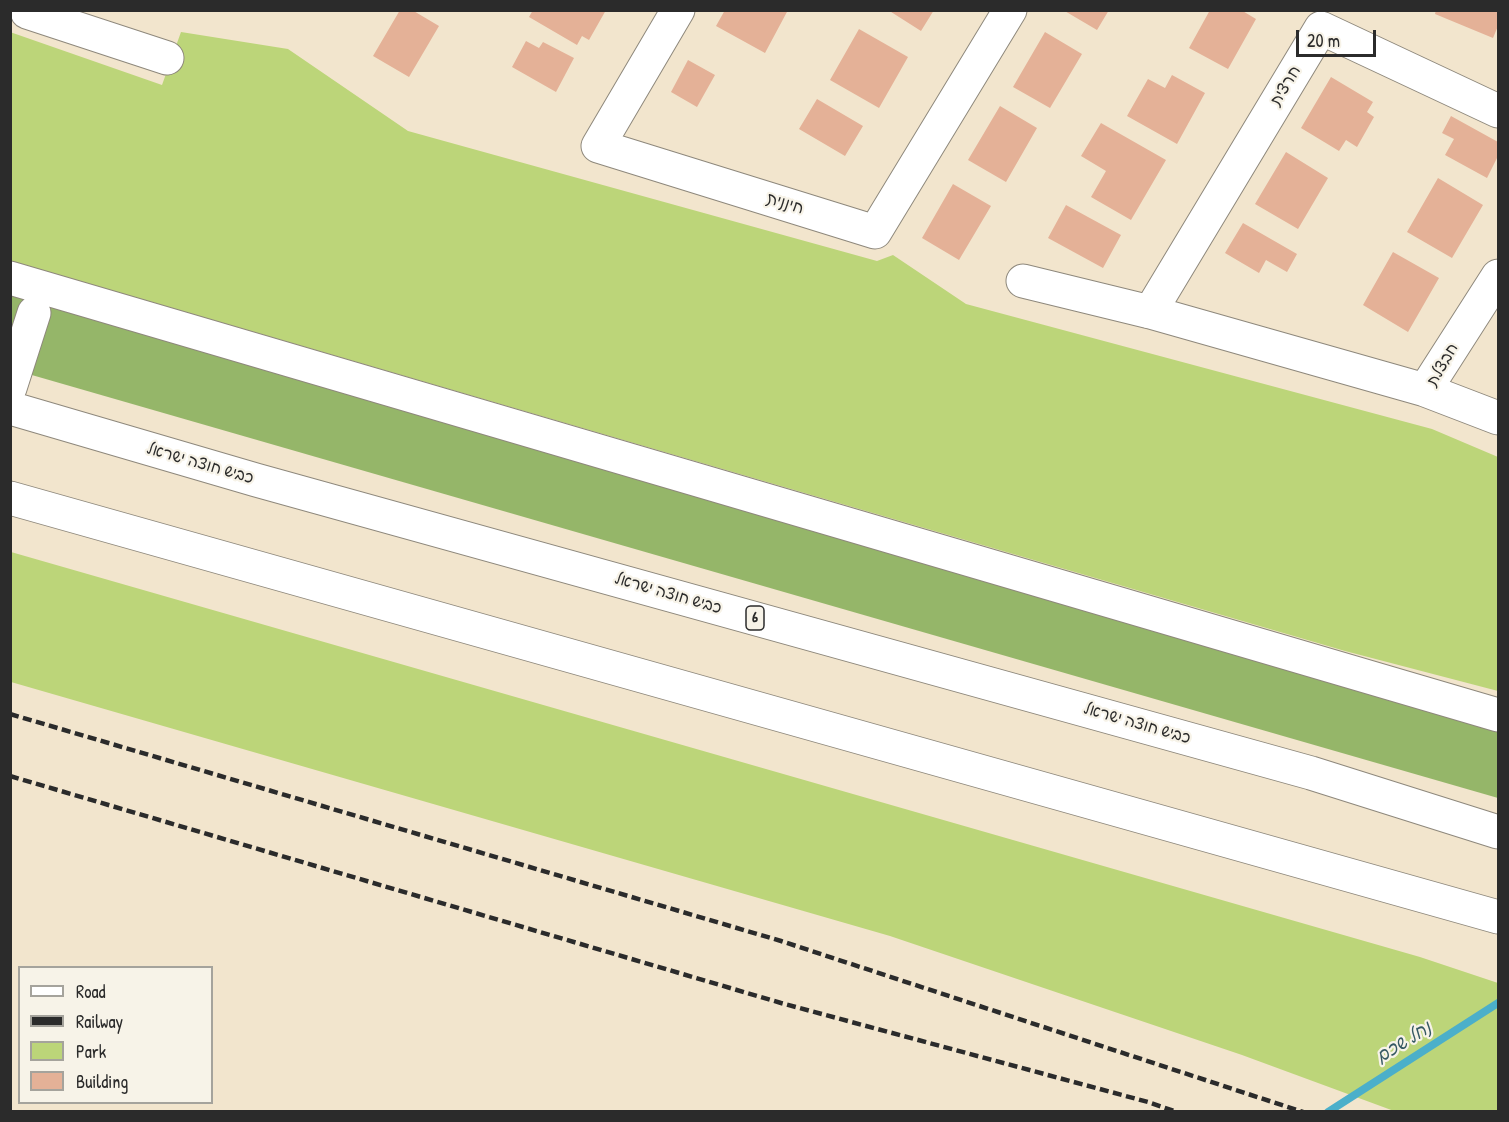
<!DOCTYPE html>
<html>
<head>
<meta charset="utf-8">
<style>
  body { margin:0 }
  #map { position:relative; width:1509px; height:1122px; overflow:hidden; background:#f2e5cd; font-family:"Patrick Hand",sans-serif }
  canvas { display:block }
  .frame { position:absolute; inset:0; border:12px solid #2b2b2b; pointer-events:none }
  .legend { position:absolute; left:18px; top:966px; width:195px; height:138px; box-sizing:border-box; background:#f7f3e8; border:2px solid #a5a39c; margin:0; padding:8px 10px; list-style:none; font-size:18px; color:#2b2b2b }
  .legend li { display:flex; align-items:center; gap:12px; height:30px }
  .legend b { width:30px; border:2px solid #a5a39c }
  .scale { position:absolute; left:1296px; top:30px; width:80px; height:27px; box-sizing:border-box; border:3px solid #2b2b2b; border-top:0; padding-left:8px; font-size:18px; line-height:21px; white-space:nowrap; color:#2b2b2b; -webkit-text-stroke:4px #f7f3e8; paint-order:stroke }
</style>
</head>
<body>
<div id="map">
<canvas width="1509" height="1122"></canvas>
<div class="frame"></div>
<ul class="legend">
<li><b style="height:8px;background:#fff"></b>Road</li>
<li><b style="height:8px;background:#2b2b2b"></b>Railway</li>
<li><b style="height:16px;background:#bcd579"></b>Park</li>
<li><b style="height:16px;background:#e4b197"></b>Building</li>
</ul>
<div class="scale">20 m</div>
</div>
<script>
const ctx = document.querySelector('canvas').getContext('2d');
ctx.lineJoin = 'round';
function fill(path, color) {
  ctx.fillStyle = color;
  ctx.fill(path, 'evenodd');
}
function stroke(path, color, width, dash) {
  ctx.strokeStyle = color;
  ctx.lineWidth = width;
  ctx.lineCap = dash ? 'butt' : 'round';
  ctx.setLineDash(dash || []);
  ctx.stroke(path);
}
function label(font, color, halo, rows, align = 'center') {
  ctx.font = font + ' "Patrick Hand","Playpen Sans Hebrew",sans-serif';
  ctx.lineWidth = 4.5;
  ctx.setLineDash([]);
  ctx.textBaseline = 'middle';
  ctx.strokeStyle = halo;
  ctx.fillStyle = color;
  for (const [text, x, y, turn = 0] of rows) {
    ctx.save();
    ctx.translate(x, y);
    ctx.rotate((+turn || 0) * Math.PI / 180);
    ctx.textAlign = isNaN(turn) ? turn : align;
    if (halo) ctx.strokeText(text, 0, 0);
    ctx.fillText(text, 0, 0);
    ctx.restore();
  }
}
fill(new Path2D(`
  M10 32 162 85 181 32 288 49 408 131 877 261 893 255 966 304 1432 429 1498 457V691L1345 651 11 261Z
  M11 552 1420 957 1498 983V1111H1394L1242 1055 890 936 11 682Z`), '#bcd579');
fill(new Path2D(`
  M10 278 1498 715V798L11 369Z`), '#95b669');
stroke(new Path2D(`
  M1328 1112 1498 1003`), '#4bafca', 8);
fill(new Path2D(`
  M400 10H412L439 26 409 77 373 56Z
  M533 10H606L589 40 582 36 577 45 529 17Z
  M725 10H788L765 53 716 26Z
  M888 10H934L921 31Z
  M1063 10H1109L1097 30Z
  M1210 10H1241L1256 19 1228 69 1189 48Z
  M1436 10H1498V26L1493 38 1435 14Z
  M859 29 908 57 879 108 830 80Z
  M1045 32 1082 54 1050 108 1013 87Z
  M526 41 539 48 543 42 574 58 556 92 512 67Z
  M688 60 715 75 697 107 671 92Z
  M1172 75 1205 93 1177 144 1127 116 1148 79 1165 88Z
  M1331 77 1373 102 1367 112 1374 117 1357 147 1346 140 1339 151 1301 128Z
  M817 99 863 126 845 156 799 129Z
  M1000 106 1037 128 1006 182 968 160Z
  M1451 116 1498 142V156L1487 178 1445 155 1454 139 1442 133Z
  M1101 123 1166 160 1131 220 1091 197 1106 171 1081 156Z
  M1286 152 1328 178 1298 229 1255 204Z
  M1438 178 1483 205 1452 258 1407 232Z
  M953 184 991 206 959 260 922 238Z
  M1066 205 1121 235 1103 268 1048 238Z
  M1243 223 1297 254 1287 272 1266 260 1259 273 1225 253Z
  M1393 252 1439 278 1408 332 1363 305Z`), '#e4b197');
const minor = new Path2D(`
  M27 10V12L167 58
  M678 10 598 146 875 232 1010 10
  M1498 276 1425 390 1498 418
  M10 278 1498 715
  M1023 281 1150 312 1425 390
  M1150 312 1321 28 1498 111
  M10 388 34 313`);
const highway = new Path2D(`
  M10 408 256 480 1311 773 1498 832
  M10 498 1498 917`);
stroke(minor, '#8e887c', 35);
stroke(highway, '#8e887c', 35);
stroke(minor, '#fff', 33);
stroke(highway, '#fff', 33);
stroke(new Path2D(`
  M10 714 781 941 1303 1112
  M10 776 781 1003 1148 1102 1177 1112`), '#2b2b2b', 4.5, [9, 4.5]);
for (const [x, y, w] of [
  [755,618,18]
]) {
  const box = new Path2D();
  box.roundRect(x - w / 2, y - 12, w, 24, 4.5);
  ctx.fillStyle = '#f7f3e8';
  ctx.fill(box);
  stroke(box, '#2b2b2b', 1.5);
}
label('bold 15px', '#2b2b2b', null, [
  ["6",755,618]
]);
label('16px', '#2b2b2b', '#f7f3e8', [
  ["חרצית",1286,86,-59],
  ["חיננית",785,204,17],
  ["חבצלת",1443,365,-60],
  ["כביש חוצה ישראל",200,464,16],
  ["כביש חוצה ישראל",668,594,16],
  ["כביש חוצה ישראל",1137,724,16]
]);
label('italic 18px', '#365963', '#f7f3e8', [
  ["נחל שכם",1404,1043,-32]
]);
</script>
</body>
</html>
